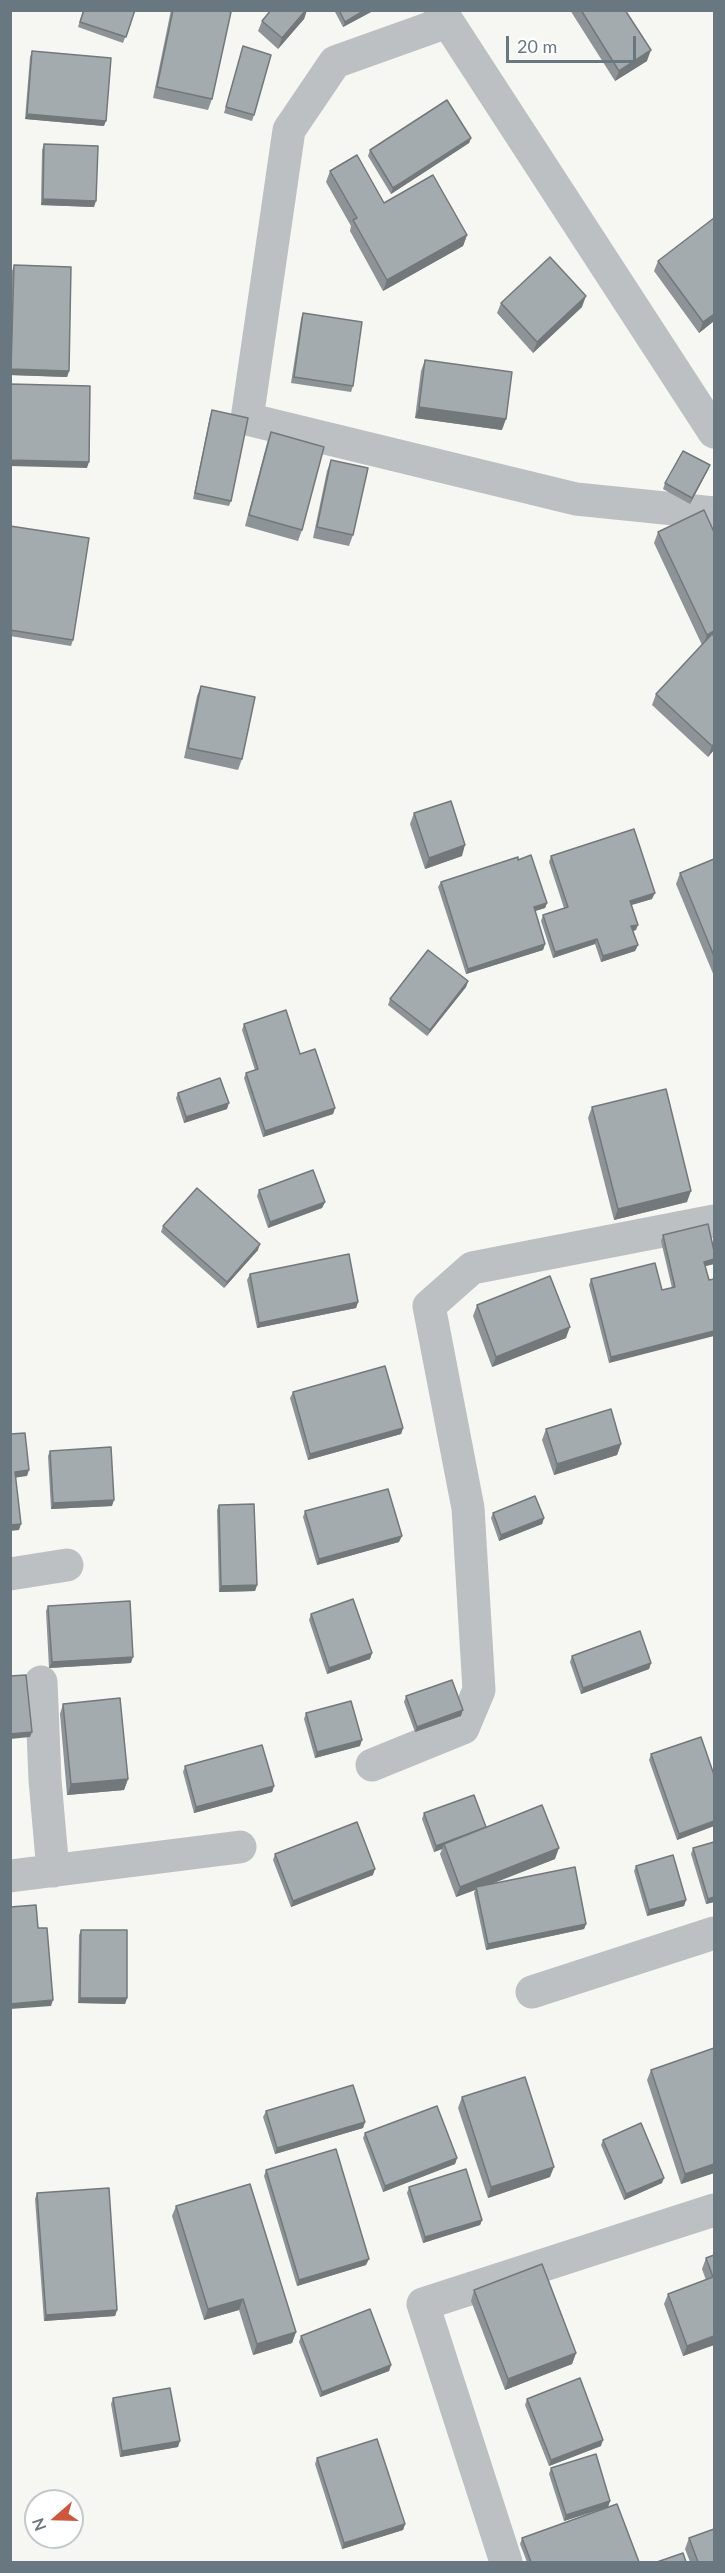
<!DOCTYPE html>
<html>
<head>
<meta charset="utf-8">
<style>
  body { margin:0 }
  #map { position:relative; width:725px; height:2573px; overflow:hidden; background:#f6f6f3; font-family:Lato,sans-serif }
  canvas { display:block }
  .frame { position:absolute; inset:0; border:12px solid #697780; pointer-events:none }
  .north { position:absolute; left:24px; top:2489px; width:60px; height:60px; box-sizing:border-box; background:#fff; border:2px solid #c3c9cc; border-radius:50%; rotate:250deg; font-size:16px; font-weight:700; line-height:24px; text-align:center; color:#697780 }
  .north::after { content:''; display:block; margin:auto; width:21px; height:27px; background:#cb583e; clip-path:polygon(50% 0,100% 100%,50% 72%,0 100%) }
  .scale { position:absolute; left:506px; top:36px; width:130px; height:27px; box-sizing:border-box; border:3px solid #697780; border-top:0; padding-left:8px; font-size:18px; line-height:21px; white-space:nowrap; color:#697780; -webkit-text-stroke:4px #fff; paint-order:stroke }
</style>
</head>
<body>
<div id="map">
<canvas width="725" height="2573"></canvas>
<div class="frame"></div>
<div class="north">N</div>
<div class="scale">20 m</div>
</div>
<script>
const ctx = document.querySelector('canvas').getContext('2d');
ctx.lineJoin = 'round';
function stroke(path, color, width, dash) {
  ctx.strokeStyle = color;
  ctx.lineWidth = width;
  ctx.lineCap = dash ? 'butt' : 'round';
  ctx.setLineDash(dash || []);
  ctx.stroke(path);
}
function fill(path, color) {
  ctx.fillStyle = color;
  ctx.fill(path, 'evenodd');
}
stroke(new Path2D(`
  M440 10 714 432
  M447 22 335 62 289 130 247 419 576 499 714 513
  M10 1574 67 1565
  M41 1682 45 1780 53 1871
  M372 1765 463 1728 479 1690 468 1508 429 1306 472 1268 714 1221
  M10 1876 240 1847
  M532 1992 714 1933
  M506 2562 423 2304 714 2210`), '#bcc0c2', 33);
fill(new Path2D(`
  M83 10H135L123 43 78 27Z
  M171 10H223L212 99 208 110 153 98Z
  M271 10H307L304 19 278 49 258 31 262 21Z
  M334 10H371V12L343 27Z
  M570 10H625L647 61 615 81Z
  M243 46 254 115 252 121 224 113Z
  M32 51 104 126 25 119 30 57Z
  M471 138 469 143 391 194 368 156 370 150Z
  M44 144 94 207 41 205 42 150Z
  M330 171 384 203 467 235 463 246 383 291 350 231 351 226 326 182Z
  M658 261 714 321 699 333 654 271Z
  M14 265 69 371 67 377 10 375 12 271Z
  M501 303 582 307 533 353 497 313Z
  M303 313 353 386 351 392 291 383 301 319Z
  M425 360 502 430 415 418 421 371Z
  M212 410 231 501 229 506 193 499 210 416Z
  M271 432 302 530 298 541 245 526 267 443Z
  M331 460 353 535 349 546 313 538 327 471Z
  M710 465 708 470 690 504 663 489 665 483Z
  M704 510 714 750 708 757 652 705 656 694 702 645 654 543 658 532Z
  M10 526 73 640 71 646 10 636Z
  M201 686 242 759 238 770 184 758 197 696Z
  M414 813 462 856 425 869 410 824Z
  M551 856 652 899 631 905 636 930 633 931 638 945 635 951 601 962 595 944 553 958 541 921 543 915 564 908 549 862Z
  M714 859V976L676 884 680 873Z
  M518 860 547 903 545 908 535 911 545 944 543 950 466 974 438 887 441 882Z
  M468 981 466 987 427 1036 388 1005 390 999Z
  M244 1024 300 1054 335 1108 333 1114 263 1137 244 1078 246 1073 255 1070 242 1030Z
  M178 1093 227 1109 184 1123 176 1098Z
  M592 1107 687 1202 614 1220 588 1118Z
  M259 1190 325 1202 322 1208 268 1228 257 1196Z
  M163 1226 258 1250 224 1288 161 1232Z
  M663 1235 714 1264 705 1266 609 1363 589 1285 591 1279 662 1290 672 1288 661 1241Z
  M250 1274 358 1302 356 1308 257 1328 247 1280Z
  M477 1305 566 1338 492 1367 473 1316Z
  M293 1392 403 1428 401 1434 308 1460 290 1398Z
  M546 1429 621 1444 617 1455 554 1475 542 1440Z
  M50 1451 112 1506 51 1509 48 1456Z
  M219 1505 257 1585 255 1591 219 1592 217 1510Z
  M305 1511 399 1542 317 1565 303 1517Z
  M493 1513 544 1518 542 1524 499 1541 491 1518Z
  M48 1606 131 1663 49 1668 46 1611Z
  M311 1614 372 1653 370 1659 327 1674 309 1620Z
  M572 1656 651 1663 649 1669 581 1694 570 1662Z
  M406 1696 461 1716 415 1732 404 1702Z
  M63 1704 128 1779 124 1790 67 1795 60 1714Z
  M306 1713 360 1746 315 1758 304 1719Z
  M651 1754 714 1775V1826L677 1840 649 1760Z
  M185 1766 274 1786 272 1792 194 1813 183 1772Z
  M424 1813 486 1827 555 1859 488 1885 586 1924 584 1929 486 1950 474 1893 475 1890 456 1897 440 1854 442 1849 434 1852 422 1819Z
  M714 1842V1902L706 1904 691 1854 693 1848Z
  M275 1854 373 1875 291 1907 273 1860Z
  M636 1866 686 1900 684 1906 647 1916 634 1871Z
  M81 1930 127 1998 125 2004 78 2003 79 1935Z
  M714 2049V2173L681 2184 647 2080 651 2070Z
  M462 2097 550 2177 488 2198 458 2108Z
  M266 2111 365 2122 363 2128 275 2154 263 2117Z
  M365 2133 457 2158 455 2164 383 2192 363 2138Z
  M603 2140 662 2183 624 2200 601 2145Z
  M266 2170 366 2265 297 2286 264 2176Z
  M409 2187 482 2220 480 2225 423 2243 407 2193Z
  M37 2193 117 2310 115 2316 44 2321 35 2199Z
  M176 2206 296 2332 292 2343 253 2355 239 2310 204 2320 172 2216Z
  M714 2255V2345L683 2356 664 2304 668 2294 706 2280 702 2269 706 2258Z
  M474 2290 576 2353 572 2364 505 2390 471 2301Z
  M301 2336 391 2365 389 2371 320 2397 299 2342Z
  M113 2398 178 2447 120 2457 111 2404Z
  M527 2399 601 2446 549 2466 525 2405Z
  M317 2458 405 2524 403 2530 342 2549 315 2464Z
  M551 2468 610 2501 608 2507 564 2521 549 2474Z
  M522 2538 639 2562H527L520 2544Z
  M689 2538 714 2562H690L685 2549Z`), '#8d9396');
fill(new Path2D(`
  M306 10H307L304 19 278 49 282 38Z
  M365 10H371V12L343 27 345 22Z
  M651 50 647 61 615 81 619 71Z
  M27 114 106 121 104 126 25 119Z
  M471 138 469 143 391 194 393 188Z
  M43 199 96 201 94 207 41 205Z
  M467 235 463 246 383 291 387 280Z
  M586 296 582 307 533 353 537 342Z
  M714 314V321L699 333 703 322Z
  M11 369 69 371 67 377 10 375Z
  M419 407 506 419 502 430 415 418Z
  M10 460 89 462 87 468 10 466Z
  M710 465 708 470 690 504 692 498Z
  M714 631V640L703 646 707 635Z
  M714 744V750L708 757 712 746Z
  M465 845 462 856 425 869 429 858Z
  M655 893 652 899 628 906 630 901Z
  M547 903 545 908 532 912 534 907Z
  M638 925 636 930 629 932 631 926Z
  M597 939 595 944 553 958 555 952Z
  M545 944 543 950 466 974 468 969Z
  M638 945 635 951 601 962 603 956Z
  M468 981 466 987 427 1036 430 1030Z
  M229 1103 227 1109 184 1123 186 1117Z
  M335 1108 333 1114 263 1137 265 1131Z
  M691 1191 687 1202 614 1220 618 1209Z
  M325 1202 322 1208 268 1228 270 1222Z
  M260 1244 258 1250 224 1288 227 1282Z
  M714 1259V1264L702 1267 704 1262Z
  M358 1302 356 1308 257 1328 259 1323Z
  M570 1327 566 1338 492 1367 496 1357Z
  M714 1331V1336L609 1363 611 1357Z
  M403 1428 401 1434 308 1460 310 1454Z
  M621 1444 617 1455 554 1475 557 1464Z
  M29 1470 27 1476 13 1478 15 1472Z
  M114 1500 112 1506 51 1509 53 1503Z
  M544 1518 542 1524 499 1541 501 1535Z
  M21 1524 19 1530 10 1531V1525Z
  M402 1536 399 1542 317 1565 319 1559Z
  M257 1585 255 1591 219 1592 221 1586Z
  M372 1653 370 1659 327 1674 329 1668Z
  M133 1657 131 1663 49 1668 52 1662Z
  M651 1663 649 1669 581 1694 583 1688Z
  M463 1710 461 1716 415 1732 417 1727Z
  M32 1732 30 1737 10 1739V1734Z
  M362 1740 360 1746 315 1758 317 1752Z
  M128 1779 124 1790 67 1795 71 1784Z
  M274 1786 272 1792 194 1813 196 1807Z
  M714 1821V1826L677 1840 679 1834Z
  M486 1828 444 1844 442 1849 434 1852 436 1846Z
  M559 1848 555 1859 476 1890V1887L475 1890 456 1897 460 1887Z
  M375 1869 373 1875 291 1907 293 1901Z
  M714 1897V1902L706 1904 708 1899Z
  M686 1900 684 1906 647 1916 649 1910Z
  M586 1924 584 1929 486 1950 488 1944Z
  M80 1998H127L125 2004 78 2003Z
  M53 2000 51 2006 10 2009V2004Z
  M365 2122 363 2128 275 2154 277 2148Z
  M457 2158 455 2164 383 2192 385 2186Z
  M714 2164V2173L681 2184 685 2174Z
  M554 2167 550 2177 488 2198 491 2187Z
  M664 2178 662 2183 624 2200 626 2194Z
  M482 2220 480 2225 423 2243 425 2237Z
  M369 2259 366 2265 297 2286 299 2280Z
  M243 2299 239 2310 204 2320 208 2309Z
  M117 2310 115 2316 44 2321 46 2315Z
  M296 2332 292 2343 253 2355 257 2344Z
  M714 2336V2345L683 2356 687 2346Z
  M576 2353 572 2364 505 2390 508 2379Z
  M391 2365 389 2371 320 2397 322 2392Z
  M603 2440 601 2446 549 2466 551 2460Z
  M180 2441 178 2447 120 2457 122 2451Z
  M610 2501 608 2507 564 2521 566 2515Z
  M405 2524 403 2530 342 2549 344 2543Z`), '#73787a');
const building = new Path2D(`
  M84 10H135L126 37 80 22Z
  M173 10H223L231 12 212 99 157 87Z
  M271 10H306L282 38 262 21Z
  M339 10H365L345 22Z
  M581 10H625L651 50 619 71Z
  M243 46 271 55 254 115 226 107Z
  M32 51 111 58 106 121 27 114Z
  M447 100 471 138 393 188 370 150Z
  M44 144 98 146 96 201 43 199Z
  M357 155 384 203 433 175 467 235 387 280 353 220 357 218 330 171Z
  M714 218V314L703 322 658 261Z
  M550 257 586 296 537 342 501 303Z
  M14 265 71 267 69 371 11 369Z
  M303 313 362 322 353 386 294 377Z
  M425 360 512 372 506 419 419 407Z
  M10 384 90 386 89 462 10 460Z
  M212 410 248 418 231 501 195 493Z
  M271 432 324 447 302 530 249 515Z
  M683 451 710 465 692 498 665 483Z
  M331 460 368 468 353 535 317 527Z
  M704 510 714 532V631L707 635 658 532Z
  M10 526 89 538 73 640 10 630Z
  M712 634 714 636V744L712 746 656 694Z
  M201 686 255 697 242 759 188 748Z
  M451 801 465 845 429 858 414 813Z
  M634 829 655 893 630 901 638 925 631 926 638 945 603 956 597 939 555 952 543 915 568 907 551 856Z
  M531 855 547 903 534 907 545 944 468 969 441 882 518 857V860Z
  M714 859V956L680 873Z
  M428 950 468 981 430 1030 390 999Z
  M286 1010 300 1054 315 1049 335 1108 265 1131 246 1073 258 1069 244 1024Z
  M220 1078 229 1103 186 1117 178 1093Z
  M666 1089 691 1191 618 1209 592 1107Z
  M313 1170 325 1202 270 1222 259 1190Z
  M197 1188 260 1244 227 1282 163 1226Z
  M708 1224 714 1251V1259L704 1262 709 1280 714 1279V1331L611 1357 591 1279 655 1263 662 1290 675 1287 663 1235Z
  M349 1254 358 1302 259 1323 250 1274Z
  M550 1276 570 1327 496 1357 477 1305Z
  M385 1366 403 1428 310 1454 293 1392Z
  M611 1409 621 1444 557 1464 546 1429Z
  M25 1433 29 1470 15 1472 21 1524 10 1525V1434Z
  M111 1447 114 1500 53 1503 50 1451Z
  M388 1489 402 1536 319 1559 305 1511Z
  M535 1496 544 1518 501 1535 493 1513Z
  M254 1504 257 1585 221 1586 219 1505Z
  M353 1599 372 1653 329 1668 311 1614Z
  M130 1601 133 1657 52 1662 48 1606Z
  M640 1631 651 1663 583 1688 572 1656Z
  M26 1675 32 1732 10 1734V1676Z
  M452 1680 463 1710 417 1727 406 1696Z
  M120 1698 128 1779 71 1784 63 1704Z
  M351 1701 362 1740 317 1752 306 1713Z
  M701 1737 714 1775V1821L679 1834 651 1754Z
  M262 1745 274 1786 196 1807 185 1766Z
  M474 1795 486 1827 436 1846 424 1813Z
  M542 1805 559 1848 460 1887 444 1844Z
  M357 1822 375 1869 293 1901 275 1854Z
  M714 1842V1897L708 1899 693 1848Z
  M673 1855 686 1900 649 1910 636 1866Z
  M575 1867 586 1924 488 1944 476 1887Z
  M36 1905 38 1928H47L53 2000 10 2004V1907Z
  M81 1930H127V1998H80Z
  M714 2048V2164L685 2174 651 2070Z
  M525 2077 554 2167 491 2187 462 2097Z
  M353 2085 365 2122 277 2148 266 2111Z
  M437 2106 457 2158 385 2186 365 2133Z
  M641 2123 664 2178 626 2194 603 2140Z
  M336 2149 369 2259 299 2280 266 2170Z
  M466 2169 482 2220 425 2237 409 2187Z
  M250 2184 296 2332 257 2344 243 2299 208 2309 176 2206Z
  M109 2188 117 2310 46 2315 37 2193Z
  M714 2255V2336L687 2346 668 2294 713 2277 706 2258Z
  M542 2264 576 2353 508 2379 474 2290Z
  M370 2309 391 2365 322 2392 301 2336Z
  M580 2378 603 2440 551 2460 527 2399Z
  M170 2388 180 2441 122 2451 113 2398Z
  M377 2439 405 2524 344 2543 317 2458Z
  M596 2454 610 2501 566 2515 551 2468Z
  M617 2504 639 2562H531L522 2538Z
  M714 2529V2562H698L689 2538Z
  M683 2553 686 2562H657Z`);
fill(building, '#a4abaf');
stroke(building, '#73787a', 1.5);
</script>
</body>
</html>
